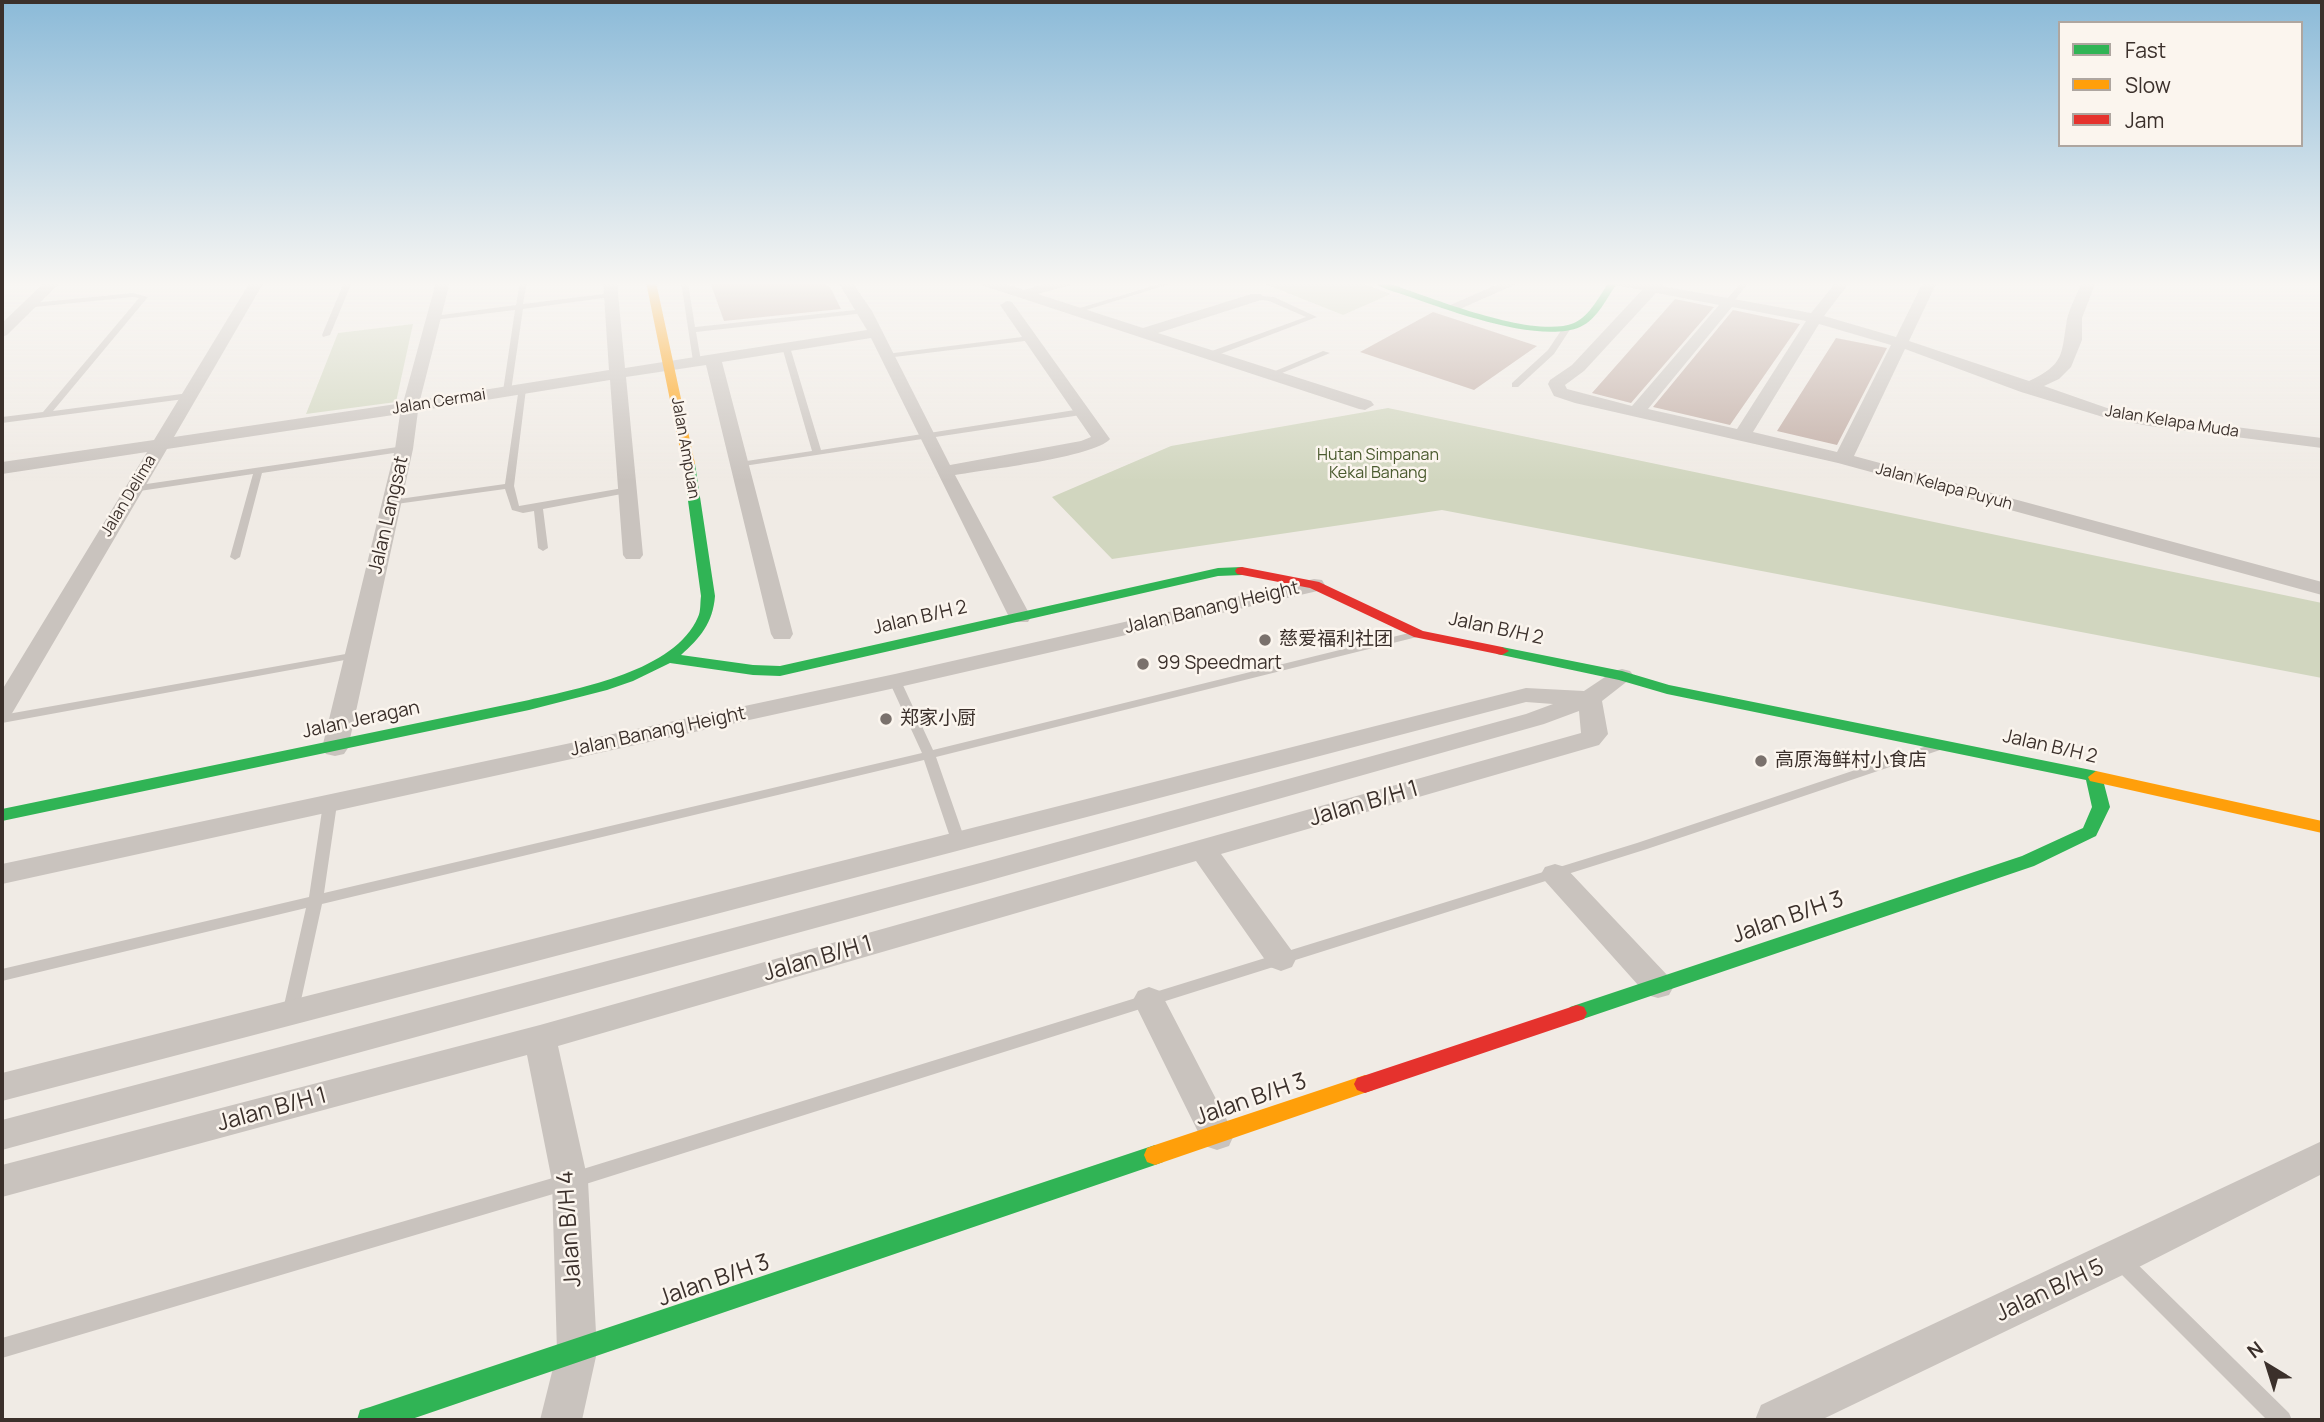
<!DOCTYPE html>
<html>
<head>
<meta charset="utf-8">
<style>
  body { margin:0 }
  #map { position:relative; width:2324px; height:1422px; overflow:hidden; background:#f0ebe5; font-family:Manrope,sans-serif }
  canvas { display:block }
  .frame { position:absolute; inset:0; border:4px solid #3b302b; pointer-events:none }
  .legend { position:absolute; left:2058px; top:21px; width:245px; height:126px; box-sizing:border-box; background:#fbf5ee; border:2px solid #aea6a0; margin:0; padding:9px 12px; list-style:none; font-size:21px; color:#3b302b }
  .legend li { display:flex; align-items:center; gap:14px; height:35px }
  .legend b { width:35px; border:2px solid #aea6a0 }
  .north { position:absolute; left:2233px; top:1331px; width:70px; height:70px; -webkit-text-stroke:5px #fbf5ee; paint-order:stroke; rotate:322deg; font-size:19px; font-weight:700; line-height:28px; text-align:center; color:#3b302b }
  .north::after { content:''; display:block; margin:auto; width:24px; height:32px; background:#3b302b; clip-path:polygon(50% 0,100% 100%,50% 72%,0 100%) }
</style>
</head>
<body>
<div id="map">
<canvas width="2324" height="1422"></canvas>
<div class="frame"></div>
<ul class="legend">
<li><b style="height:9px;background:#30b455"></b>Fast</li>
<li><b style="height:9px;background:#ff9f0a"></b>Slow</li>
<li><b style="height:9px;background:#e5322d"></b>Jam</li>
</ul>
<div class="north">N</div>
</div>
<script>
const ctx = document.querySelector('canvas').getContext('2d');
ctx.lineJoin = 'round';
function fill(path, color) {
  ctx.fillStyle = color;
  ctx.fill(path, 'evenodd');
}
function stroke(path, color, width, dash) {
  ctx.strokeStyle = color;
  ctx.lineWidth = width;
  ctx.lineCap = dash ? 'butt' : 'round';
  ctx.setLineDash(dash || []);
  ctx.stroke(path);
}
function label(font, color, halo, rows, align = 'center') {
  ctx.font = font + ' Manrope,"Noto Sans SC",sans-serif';
  ctx.lineWidth = 5;
  ctx.setLineDash([]);
  ctx.textBaseline = 'middle';
  ctx.strokeStyle = halo;
  ctx.fillStyle = color;
  for (const [text, x, y, turn = 0] of rows) {
    ctx.save();
    ctx.translate(x, y);
    ctx.rotate((+turn || 0) * Math.PI / 180);
    ctx.textAlign = isNaN(turn) ? turn : align;
    if (halo) ctx.strokeText(text, 0, 0);
    ctx.fillText(text, 0, 0);
    ctx.restore();
  }
}
fill(new Path2D(`
  M1260 282H1358L1391 294 1343 315Z
  M413 324 396 402 306 414 338 333Z
  M1388 408 2322 603V678L1442 510 1112 559 1052 497 1171 446Z`), '#d1d6bf');
fill(new Path2D(`
  M710 282H819L830 287 841 309 724 321Z
  M1675 299 1714 307 1631 403 1592 393Z
  M1733 310 1800 324 1730 425 1653 407Z
  M1433 312 1537 346 1474 390 1360 352Z
  M1836 338 1887 348 1837 445 1777 431Z`), '#c3afa7');
fill(new Path2D(`
  M344 282H352L330 335 323 337 322 335Z
  M520 282H527L523 304 611 293 615 295 611 297 523 309 511 391 507 394 503 391 515 310 434 320 430 318 434 316 516 305Z
  M681 282H688L695 327 865 309 869 311 865 313 696 332 701 361 697 363 693 361Z
  M1166 282H1176L1080 312 1073 310Z
  M1742 282H1749L1731 305H1725V301Z
  M133 293 148 297 53 411 189 393 193 396 192 398 2 423V417L43 412 139 298 133 297 25 308 21 306 22 304Z
  M1253 295 1274 297 1317 317 1215 356H1209V352L1306 317 1269 301 1253 299Z
  M1564 326 1571 328 1554 354 1518 387H1512V383L1548 350Z
  M1030 336 1034 338 1033 340 886 358 882 356 886 354Z
  M783 345 790 347 821 450 1081 409 1085 412 1081 415 737 467V463L740 462 812 451 782 347Z
  M1323 351 1330 353 1275 376 1268 374Z
  M519 387 526 389 514 486 519 506 629 487 632 488V492L543 509 548 548 543 551 538 548 534 511 523 513 512 510 505 489 389 505V501L392 500 505 484Z
  M404 446 409 449 407 451 262 473 240 557 235 560 230 557 253 474 133 492 128 489 133 486Z
  M1417 631 1423 634 1421 636 936 757 965 840 963 843H953L951 840 924 760 322 904 298 1014 296 1019 290 1020 284 1019 282 1014 306 908 2 981V969L309 897 323 804 325 801H335L337 804 324 893 922 753 889 681 895 677 901 681 933 750Z
  M357 652 363 655 361 657 2 723V715Z
  M1936 743 1942 747 1940 750 1647 849 570 1189 2 1358V1338L570 1173 1637 843Z
  M2120 1251 2127 1254 2289 1413 2292 1420H2267L2113 1266 2111 1260 2113 1254Z`), '#c9c3be');
fill(new Path2D(`
  M45 282H61L7 335 2 337V323Z
  M250 282H264L174 437 403 403 436 282H450L420 400 609 370 603 282H617L625 368 867 330 838 282H852L872 311 950 465 1081 441 1091 437 1000 305 1007 301 1012 302 1110 439C1095 457 984 470 955 475L1031 617 1028 622H1012L1009 617 871 338 722 362 793 634 790 639H774L771 634 706 365 626 377 643 555 640 559H626L623 555 610 380 418 411 413 449 348 748 344 754 335 756 326 754 322 748 395 449 400 414 167 449 14 710 11 715 2 717V690L147 452 2 474V462L154 440Z
  M979 282H999L1024 290 1052 282H1073L1071 285 1038 294 1143 328 1251 294H1261L1263 297 1261 300 1158 333 1371 401 1374 405 1365 410 1359 409 981 285Z
  M1503 282H1521L1460 309 1455 310 1448 306Z
  M1613 282H1665L1662 286 1811 313 1836 282H1850L1824 316 1896 337 1923 282H1937L1909 341 2029 381C2065 364 2061 355 2067 319 2070 307 2077 294 2082 282H2096L2082 318V340L2071 367 2059 379 2044 386 2107 408 2149 416 2322 438V448L2149 426 2103 417 2021 392 1905 349 1854 456 2322 582V595L1838 463 1575 403 1554 396 1548 384 1550 380 1572 365 1642 290 1615 285ZM1656 293 1719 305 1632 406 1567 389 1565 385 1584 371ZM1732 307 1806 321 1737 429 1648 409ZM1819 324 1891 345 1837 452 1753 432Z
  M1314 579 1322 580 1325 585 1322 590 895 688 2 884V864L895 674Z
  M1622 669 1630 671 1634 676 1602 701 1608 734 1599 745 1221 854 1292 951 1296 959 1292 967 1281 971 1270 967 1196 861 558 1046 588 1181 597 1352 582 1420H540L557 1352 552 1181 527 1055 2 1197V1165L540 1025 1581 733 1579 711 1544 724 984 882 2 1150V1120L984 862 1526 714 1553 704 1526 702 2 1101V1073L1526 688 1584 691 1614 671Z
  M1555 864 1565 867 1669 977 1674 986 1669 995 1658 998 1647 995 1545 881 1541 874 1545 867Z
  M1149 987 1160 991 1229 1124 1234 1135 1229 1146 1217 1150 1205 1146 1133 1000 1138 991Z
  M2322 1141V1174L2131 1271 1821 1420H1755L1761 1405Z`), '#c9c3be');
fill(new Path2D(`
  M1373 282H1385C1427 296 1533 340 1574 323 1590 316 1600 295 1609 282H1618C1607 297 1598 319 1580 327 1541 344 1453 312 1413 298 1400 293 1384 290 1373 282Z
  M689 460 695 464 715 596C713 623 700 638 681 655L753 665 780 666 1218 568 1242 567 1249 571 1242 575 1218 576 780 676 753 675 670 663 633 681 607 690 529 710 2 821V809L529 700C580 688 675 671 698 617 701 611 700 603 701 596L683 464Z
  M1502 647 1622 671 1669 685 2096 771 2104 777 2103 780 2110 807 2096 836 2034 866 1577 1021 1570 1019 1567 1013 1570 1007 2022 856 2083 828 2092 807 2086 780 1667 694 1619 680 1497 654 1495 651Z
  M1155 1145 1163 1148 1166 1155 1163 1162 1155 1165 409 1420H357L360 1410 370 1407Z`), '#30b455');
fill(new Path2D(`
  M646 282H656L695 464 689 468 683 464Z
  M2096 771 2322 821V833L2090 781 2088 777Z
  M1365 1075 1373 1078 1376 1084 1373 1090 1155 1165 1147 1162 1144 1155 1147 1148 1155 1145Z`), '#ff9f0a');
fill(new Path2D(`
  M1242 567 1319 582 1423 631 1502 647 1509 651 1502 655 1414 637 1310 588 1237 574 1235 571 1237 568Z
  M1577 1005 1584 1007 1587 1013 1584 1019 1365 1093 1357 1090 1354 1084 1357 1078Z`), '#e5322d');
const sky = ctx.createLinearGradient(0, 0, 0, 481);
sky.addColorStop(0, '#8bbad8');
sky.addColorStop(0.59, '#f8f6f3');
sky.addColorStop(1, '#f8f6f300');
ctx.fillStyle = sky;
ctx.fillRect(0, 0, 2324, 481);
for (const [x, y, r, color] of [
  [1265,640,7,"#7a716c"],
  [1143,664,7,"#7a716c"],
  [886,719,7,"#7a716c"],
  [1761,761,7,"#7a716c"]
]) {
  const dot = new Path2D();
  dot.arc(x, y, r, 0, 2 * Math.PI);
  ctx.fillStyle = color;
  ctx.fill(dot);
  stroke(dot, '#fbf5ee', 2.5);
}
label('16px', '#3b302b', '#fbf5ee', [
  ["Jalan Cermai",439,402,-9],
  ["Jalan Kelapa Muda",2172,422,9],
  ["Jalan Ampuan",685,448,80],
  ["Jalan Kelapa Puyuh",1944,487,15],
  ["Jalan Delima",129,496,-59]
]);
label('16px', '#4a5a2e', '#fbf5ee', [
  ["Hutan Simpanan",1378,456],
  ["Kekal Banang",1378,474]
]);
label('19px', '#3b302b', '#fbf5ee', [
  ["Jalan Langsat",389,515,-77],
  ["Jalan Banang Height",1212,608,-13],
  ["Jalan B/H 2",920,618,-13],
  ["Jalan B/H 2",1496,629,12],
  ["Jalan Jeragan",361,720,-12],
  ["Jalan Banang Height",658,732,-12],
  ["Jalan B/H 2",2050,747,13]
]);
label('19px', '#3b302b', '#fbf5ee', [
  ["慈爱福利社团",1279,640],
  ["99 Speedmart",1157,664],
  ["郑家小厨",900,719],
  ["高原海鲜村小食店",1775,761]
], 'left');
label('23px', '#3b302b', '#fbf5ee', [
  ["Jalan B/H 1",1364,804,-16],
  ["Jalan B/H 3",1788,918,-19],
  ["Jalan B/H 1",818,959,-16],
  ["Jalan B/H 3",1251,1100,-19],
  ["Jalan B/H 1",272,1110,-15],
  ["Jalan B/H 4",570,1229,-94],
  ["Jalan B/H 3",714,1281,-19],
  ["Jalan B/H 5",2050,1291,-25]
]);
</script>
</body>
</html>
